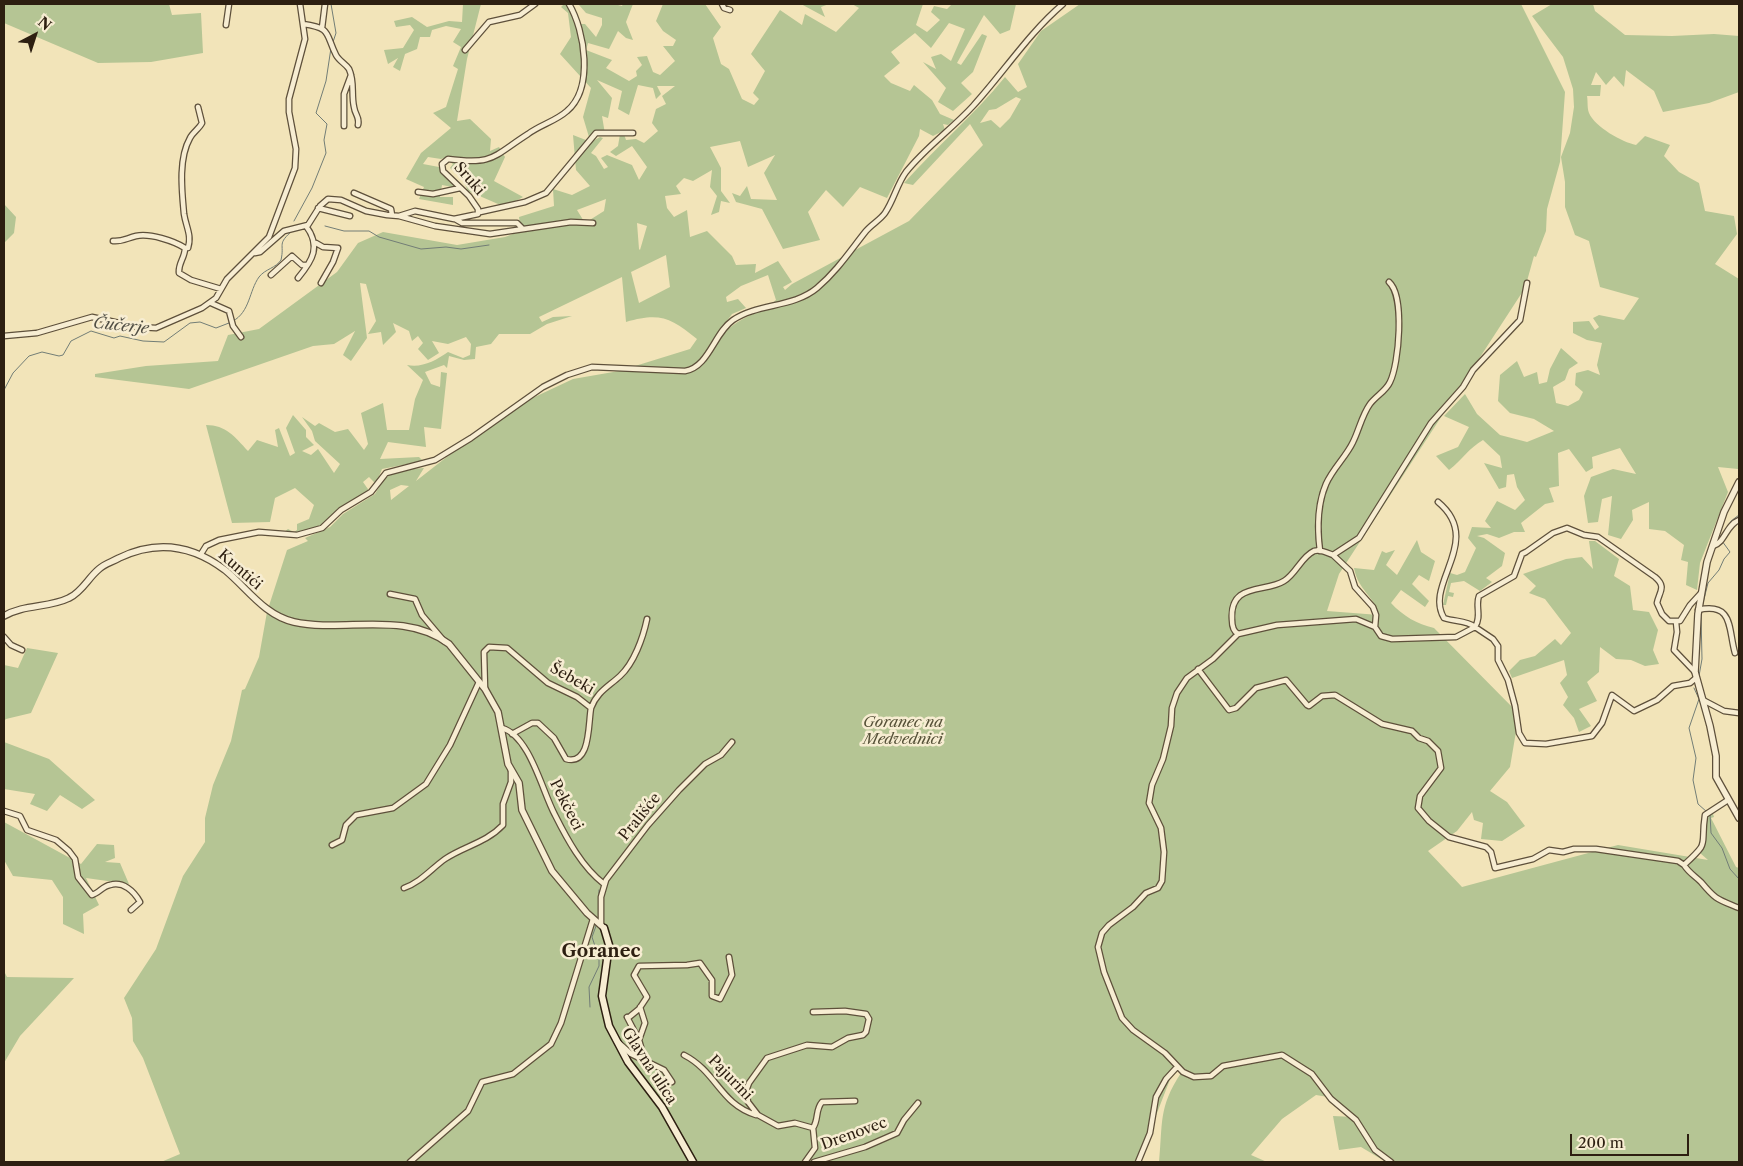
<!DOCTYPE html>
<html>
<head>
<meta charset="utf-8">
<style>
  body { margin:0 }
  #map { position:relative; width:1743px; height:1166px; overflow:hidden; background:#f2e4b9; font-family:"Libre Caslon Text",serif }
  canvas { display:block }
  .frame { position:absolute; inset:0; border:5px solid #2d1f11; pointer-events:none }
  .north { position:absolute; left:10px; top:10px; width:50px; height:50px; -webkit-text-stroke:4px #f7edd2; paint-order:stroke; rotate:40deg; font-size:14px; font-weight:700; line-height:20px; text-align:center; color:#2d1f11 }
  .north::after { content:''; display:block; margin:auto; width:18px; height:22px; background:#2d1f11; clip-path:polygon(50% 0,100% 100%,50% 72%,0 100%) }
  .scale { position:absolute; left:1570px; top:1134px; width:119px; height:22px; box-sizing:border-box; border:2px solid #2d1f11; border-top:0; padding-left:6px; font-size:15px; line-height:18px; white-space:nowrap; color:#2d1f11; -webkit-text-stroke:4px #f7edd2; paint-order:stroke }
</style>
</head>
<body>
<div id="map">
<canvas width="1743" height="1166"></canvas>
<div class="frame"></div>
<div class="north">N</div>
<div class="scale">200 m</div>
</div>
<script>
const ctx = document.querySelector('canvas').getContext('2d');
ctx.lineJoin = 'round';
function fill(path, color) {
  ctx.fillStyle = color;
  ctx.fill(path, 'evenodd');
}
function stroke(path, color, width, dash) {
  ctx.strokeStyle = color;
  ctx.lineWidth = width;
  ctx.lineCap = dash ? 'butt' : 'round';
  ctx.setLineDash(dash || []);
  ctx.stroke(path);
}
function label(font, color, halo, rows, align = 'center') {
  ctx.font = font + ' "Libre Caslon Text",serif';
  ctx.lineWidth = 5;
  ctx.setLineDash([]);
  ctx.textBaseline = 'middle';
  ctx.strokeStyle = halo;
  ctx.fillStyle = color;
  for (const [text, x, y, turn = 0] of rows) {
    ctx.save();
    ctx.translate(x, y);
    ctx.rotate((+turn || 0) * Math.PI / 180);
    ctx.textAlign = isNaN(turn) ? turn : align;
    if (halo) ctx.strokeText(text, 0, 0);
    ctx.fillText(text, 0, 0);
    ctx.restore();
  }
}
fill(new Path2D(`
  M4 4H169L172 15 201 13 203 53 151 62 98 63 4 23Z
  M463 4H481L467 59 457 121 470 119 491 139 490 151 499 147 505 157 494 181 523 197 505 207 468 191 462 178 450 168 453 164 444 158 441 159 428 157 423 164 439 167 457 188 442 185 440 197H453V205L419 199 424 187 406 179 421 153 451 128 433 113 446 107 458 69 453 66 461 47 453 42 461 29 446 26 432 30 430 37H420L417 49 405 54 400 71 393 67 398 58 388 64 384 50 403 48 414 30 410 25 396 27 394 21 412 17 427 27 449 21 462 22Z
  M564 4H567L581 24H585L596 37 602 25V18L586 13 579 5 614 4 622 6 623 4H633L626 22 633 40 626 38 618 31 609 49 588 43 586 50 612 60 606 68 629 81 637 76 636 71 642 65 637 57 647 56 653 72 660 75 675 61 663 46H673L676 40 663 31 656 21 663 4H705L721 27 713 38 721 64 729 69 742 99 754 105 759 99 753 93 765 71 751 54 780 10 802 25 805 14 836 32 859 8 852 4H923L916 25 927 32 940 20 931 12 934 6 947 9 952 4H1016L1010 30 1000 34 984 15 957 63 961 65 982 34 987 36 973 72 961 83 972 94 953 111 938 102 946 88 923 62 936 69 931 57 941 54 951 61 965 29 949 23 931 48 915 33 891 52 900 63 884 76 891 83 910 91 914 85 932 100 940 114 954 120 948 125 943 124 945 130 933 136 920 129 919 136 887 198 860 187 843 207 826 190 808 212 820 240 783 249 762 209 736 202 732 193 740 196 747 186 751 199 777 200 764 173 775 155 748 167 740 141 710 147 721 168V191L730 203 721 201 719 212 711 215 717 196 710 187 712 170 693 181 684 178 676 186 681 194 665 196 667 208 674 217 687 210 690 237 707 231 732 256 736 265 756 264 755 273 778 261 792 282 783 287 785 290 792 284 909 221 983 145 970 124 913 185 904 183C937 146 974 115 1005 77L1018 92 1027 87 1018 64 1041 31 1080 4H1521L1565 92 1560 162 1547 209 1546 231 1536 257 1534 256 1525 288 1339 574 1327 611 1379 615C1374 596 1358 590 1354 568L1374 570 1382 551 1386 553 1395 550 1386 565 1397 575 1417 540 1421 552 1435 561 1429 581 1419 575 1412 584 1429 601 1425 607 1401 590 1391 603C1403 616 1417 624 1434 628L1519 714 1510 767 1490 791 1507 802 1525 826 1502 841 1481 839 1483 823 1474 820 1472 812 1457 831 1428 851 1462 887 1618 845 1708 860 1700 853 1704 845 1705 818 1712 811 1714 817 1711 818 1736 867 1739 868V1162H1386L1361 1147 1339 1150 1333 1116 1354 1117 1334 1098 1316 1095 1282 1119 1251 1155 1267 1162H1159C1163 1123 1158 1108 1181 1073L1176 1064 1138 1162H161L180 1154 143 1058 133 1041 132 1018 124 998 156 949 183 876 205 842V818L213 785 231 741 242 690 245 689 259 657 267 612 287 550 308 541 305 538 330 527 343 514 375 494 384 479 397 470 424 468 416 481 507 410 573 379 619 371 690 349 697 339C671 318 660 312 626 322L622 277 539 317 542 322 553 317 572 316 547 324 530 334H499L491 344 476 347 475 359 464 360 449 356 447 368 444 365 425 372 431 384 440 387 441 372 447 373 441 429 424 427 426 447 388 442 380 459 419 457 423 461 382 469 376 484 369 477 363 482 370 492 339 510 322 527 307 533H283L288 529 294 532 297 530V524L309 519 314 505 295 488 275 498 270 522 232 523 206 425C226 425 235 437 248 451L257 440 278 447 275 430 279 428 290 456 295 453 286 428 293 415 306 430V437L314 445 302 451 311 455 318 449 334 473 340 464 315 441 312 431 302 417 315 426 319 423 335 432 348 429 364 450 368 444 361 413 383 403 387 430H409L415 399 423 380 407 365C422 368 435 361 448 352L463 358 470 355 471 344 466 337 448 344 432 341 439 353 428 360 418 349 423 343 418 336 412 341 409 331 393 323 396 332 383 345 381 332 368 334 376 321 366 284 360 283 367 338 351 361 343 355 355 331 334 344 313 346 189 389 95 377V374L146 366 218 361 228 335 259 329 337 272 358 243 383 232 457 245 505 237 521 231 519 217 554 206 553 189 572 195 590 186 576 170 573 135 591 142 600 137 603 138 591 153 596 156 604 169 608 167 601 158 607 155 632 165 639 180 647 167 632 146 616 156 610 152 618 146 620 134H624L626 140 636 139 644 143 658 131 652 123 656 109 666 104 662 96 675 86H657L661 94 656 99 653 88 638 85 629 115 618 109 622 91 597 80 612 98 608 118 602 116 605 134 589 137 583 117 591 88 560 54 571 37 568 13 561 7ZM1016 97 1021 99 1010 118 1000 128 991 120 980 123 989 110 996 109ZM606 199 604 211 585 223 577 210ZM637 223 647 226 640 250 639 249ZM666 255 670 287 639 303 631 272ZM768 275 776 300C763 312 746 315 732 326 724 332 721 340 712 342L732 314 746 308 738 299 727 302 726 297 741 286ZM401 485 409 486 391 500 390 490Z
  M801 4H829L821 7 825 17Z
  M1552 4H1593L1595 11 1625 35 1672 36 1714 34 1739 36V92L1709 103 1663 112 1654 91 1626 70 1624 87 1614 76 1606 85 1596 72 1591 85H1601L1600 96H1587C1588 101 1587 108 1589 113 1595 127 1622 142 1636 145L1645 136 1670 145 1664 156 1679 172 1699 183 1705 211 1734 216 1737 234 1715 264 1739 279V464L1738 469 1718 467 1728 492 1700 563 1697 590 1686 585 1688 562 1681 560 1684 545 1665 531 1649 529V502L1632 510 1633 520 1621 539 1608 535 1612 496 1602 499 1598 522 1588 523 1584 496 1591 477 1613 469 1636 474 1620 448 1592 457 1593 468 1586 472 1569 449 1558 453 1559 486 1549 488 1554 502 1545 504 1521 523 1525 532H1514L1499 538 1487 534 1477 536 1484 538 1505 553 1502 566 1486 578 1492 582 1480 591 1464 581 1451 583 1449 592 1454 593 1453 597 1448 596 1446 605H1443L1450 573 1457 575 1465 572 1476 548 1468 538 1472 527 1491 528 1485 521 1497 501 1515 510 1525 500 1517 487 1514 474 1507 475 1506 487 1499 489 1484 463 1502 468 1500 456 1483 440C1469 448 1462 460 1449 470L1436 456 1458 447 1469 427 1444 416 1465 394 1477 414 1500 435 1527 442 1554 431 1534 419 1510 413 1498 401 1500 375 1517 361 1524 377 1537 372 1539 384 1547 382 1550 369 1561 348 1578 363 1569 369 1565 380 1553 387 1556 403 1568 406 1579 400 1583 392 1575 385 1576 373 1588 370 1600 375 1597 365 1602 343 1587 340 1573 333V322L1589 321 1595 330 1599 327 1593 318 1599 315 1624 320 1639 298 1600 287 1589 241 1575 235 1565 207V182L1561 157 1570 133 1574 107 1573 89 1563 57 1532 16Z
  M4 204 16 217 14 233 4 243Z
  M1589 541H1595L1619 559 1614 576 1630 586 1633 610 1649 612 1658 630 1653 650 1659 664 1645 666 1631 660 1616 659 1600 647 1599 672 1587 682 1597 701 1579 709 1591 726 1579 732 1574 718 1563 705 1568 697 1560 683 1567 675 1564 660 1512 678 1509 671 1520 660 1535 656 1555 639 1561 645 1571 633 1545 599 1529 593 1536 586 1523 574 1566 559 1582 557 1593 569Z
  M27 648 58 653 31 713 6 719 4 721V665L18 668Z
  M4 742 49 759 95 800 82 809 60 795 47 811 30 804 35 794 4 789Z
  M4 822 81 864 97 844 114 845 115 858 105 862 120 863 129 884 86 878 99 905 83 914 84 934 63 924V897L52 880 13 876 4 860Z
  M4 971 7 977 74 978 20 1036 4 1063Z`), '#b5c594');
stroke(new Path2D(`
  M331 4 336 33 333 42
  M294 221 312 188 326 153 324 140 327 124 316 113 326 81 331 48
  M325 226 344 231H369L379 237 421 249 446 247 461 249 489 245
  M233 321C250 312 249 291 259 277 265 269 276 268 281 260 285 243 276 245 293 230
  M4 390 13 373 29 356 42 352 59 356 63 355 71 341 91 331 114 338 120 336 143 341 164 342 190 323 200 322 216 328 229 323
  M1726 529 1731 521 1739 515
  M1702 607 1708 583 1719 570 1724 559 1730 552 1722 541
  M1699 676 1702 659 1701 615
  M1694 688 1699 699 1689 728 1696 758 1693 780 1698 804 1707 812
  M1710 814 1711 833 1722 848 1730 869 1739 879
  M599 890V897
  M590 1007 589 987 599 966V958L592 937 596 926`), '#727d76', 1);
const minor = new Path2D(`
  M722 4 724 8 730 10
  M303 24C332 28 325 33 336 55 339 61 345 63 349 69 355 82 351 94 354 107 355 115 360 117 358 125
  M226 25 229 4
  M322 28 325 4
  M465 50 489 22 520 15 535 4
  M344 126V94L351 75
  M418 192 433 194 460 188
  M354 193 391 209 392 215
  M318 208 350 216
  M480 212 525 202 546 193 596 133H633
  M399 216 435 226 490 234 571 222 593 223
  M455 219 462 223H517L522 228
  M113 241C122 242 127 238 136 236 150 233 174 241 185 248 185 258 178 263 179 273L191 280 221 289
  M316 243 323 247 338 248 333 262 321 283
  M185 248H188C192 235 186 227 184 214 182 192 178 159 190 138 193 132 199 129 202 123L198 107
  M255 253 260 252 284 231 308 225 320 206 328 199 341 200 366 211 387 215 399 216 415 211 454 219 478 214V209L469 196 443 171 442 164 448 159C494 165 492 157 528 134 540 125 556 121 567 111 594 88 585 31 569 4
  M271 275 292 256 302 265H307
  M298 278C313 260 321 246 306 226
  M211 303 229 311 233 326 241 337
  M4 336 37 333 92 317 137 327 156 328 202 308 216 298 227 279 269 237 295 168 296 149 289 112V99L305 39 300 4
  M1438 502C1485 541 1423 584 1444 618 1455 622 1466 620 1475 627 1482 616 1475 606 1479 596L1514 576 1522 554 1526 552 1553 533 1567 528 1584 535 1598 537 1655 577C1667 587 1659 592 1657 603L1662 614 1669 621H1680L1690 605 1701 593
  M1713 546C1725 543 1726 525 1739 520
  M1320 551C1317 528 1317 505 1326 484 1333 468 1346 457 1353 442 1359 430 1362 415 1370 404 1376 396 1386 391 1390 382 1399 364 1405 296 1389 282
  M201 554 206 546 219 540 259 532 297 535 322 528 341 510 371 492 386 473 435 460 471 438 543 387 567 375 592 367 685 371C709 367 714 333 733 320 758 303 793 308 817 288 837 271 850 251 866 231 872 224 880 220 885 213 894 200 897 184 906 172 926 147 952 129 973 106 1004 72 1028 34 1063 4
  M1333 555 1350 571 1355 587 1373 607 1376 615 1375 627
  M390 594 415 599 422 615 444 641
  M1698 610C1734 602 1728 629 1735 653
  M1676 622 1677 632 1674 650 1695 672
  M1238 634C1233 631 1232 626 1232 620 1229 582 1265 593 1284 581 1296 574 1301 557 1314 551 1320 549 1328 553 1333 555L1359 538 1431 423 1463 387 1473 370 1520 320 1527 283
  M4 637 11 645 22 650
  M1198 669 1229 710 1236 708 1256 688 1286 680 1307 705 1309 706 1322 696 1335 695 1382 724 1412 731 1419 738 1428 741 1438 751 1441 768 1420 796 1418 808 1429 821 1449 837 1486 847 1491 852 1495 868 1533 859 1549 850 1563 852 1574 849H1596L1678 861 1684 865
  M485 689 484 652 489 647 507 648 548 683 577 697 591 708C597 692 608 687 620 676 634 663 643 638 647 619
  M1703 700 1724 711 1739 713
  M502 728C530 736 542 791 555 815 567 839 582 867 604 884
  M512 734 532 723H538L554 738 566 759C591 766 588 724 591 708
  M1728 800 1705 815C1700 848 1711 840 1684 865 1689 873 1695 876 1701 882 1716 900 1717 899 1739 908
  M4 811 20 816 27 830 56 840 69 851 75 859 78 877 92 895C99 893 103 886 110 885 123 881 134 891 140 902L131 910
  M332 845 342 840 346 825 356 815 393 808 426 784 450 745 479 682
  M404 888C421 882 431 869 445 859 464 846 486 843 503 825V804L511 782V770
  M601 925V897L606 880 648 825 679 790 705 764 721 755 732 742
  M627 1017 639 1040
  M628 1018 639 1009 647 997 634 975 639 966 687 965 700 963 712 980V996L720 999 732 975 729 957
  M619 1043 631 1054 664 1070 672 1082
  M684 1055C717 1072 720 1104 756 1115
  M636 1056 641 1047 639 1040 645 1023 640 1007
  M813 1128C819 1119 815 1110 822 1102L855 1101
  M410 1162 468 1111 482 1082 513 1074 551 1044 561 1023 593 919
  M805 1162 815 1148 813 1128 795 1123 778 1126 758 1115 748 1102 746 1091 749 1083 767 1058 807 1045 832 1047 848 1038 863 1035 866 1032 869 1019 866 1014 845 1011 813 1012
  M814 1162 865 1147 897 1133 904 1120 918 1103
  M1138 1162 1150 1133 1156 1097 1166 1079 1177 1067
  M1391 1162 1375 1150 1356 1120 1331 1099 1312 1074 1282 1055 1223 1066 1211 1076 1194 1077 1183 1072 1165 1053 1133 1030 1122 1018 1104 972 1098 947 1102 933 1109 925 1133 907 1146 893 1158 888 1162 881 1164 852 1161 828 1149 803 1152 785 1163 759 1171 726 1172 708 1177 693 1187 678 1213 659 1238 634 1277 625 1356 619 1375 627 1381 636 1392 639 1456 637 1475 627 1493 639 1498 646V660L1508 680 1515 706 1519 733 1525 743 1546 744 1592 736 1602 723 1612 695 1634 711 1657 700 1673 686 1690 683 1696 678`);
const tertiary = new Path2D(`
  M1739 482 1724 512 1707 562 1698 614 1695 672 1710 726 1716 756V777L1739 818
  M4 616C24 604 49 608 69 598 82 592 88 578 99 569 104 564 112 562 119 558 156 540 192 545 225 570 247 588 264 615 294 622 344 633 404 610 449 644L485 689 498 712 508 764 519 783 522 810 552 871 587 913 604 928`);
const secondary = new Path2D(`
  M604 928 609 945 602 996 609 1026 628 1062 662 1107 693 1162`);
stroke(minor, '#5e503b', 7);
stroke(tertiary, '#5e503b', 8);
stroke(secondary, '#2d1f11', 9);
stroke(minor, '#f7edd2', 4.5);
stroke(tertiary, '#f7edd2', 5.5);
stroke(secondary, '#f7edd2', 6);
label('15px', '#2d1f11', '#f7edd2', [
  ["Sruki",469,179,49],
  ["Kuntići",240,570,41],
  ["Šebeki",572,679,30],
  ["Pekčeci",566,805,63],
  ["Prališće",640,817,-51],
  ["Glavna ulica",649,1066,57],
  ["Pajurini",730,1078,46],
  ["Drenovec",854,1134,-20]
]);
label('italic 15px', '#565138', '#f7edd2', [
  ["Goranec na",903,723],
  ["Medvednici",903,740]
]);
label('italic 16px', '#504e44', '#f7edd2', [
  ["Čučerje",121,326,6]
]);
label('bold 18px', '#2d1f11', '#f7edd2', [
  ["Goranec",601,952]
]);
</script>
</body>
</html>
